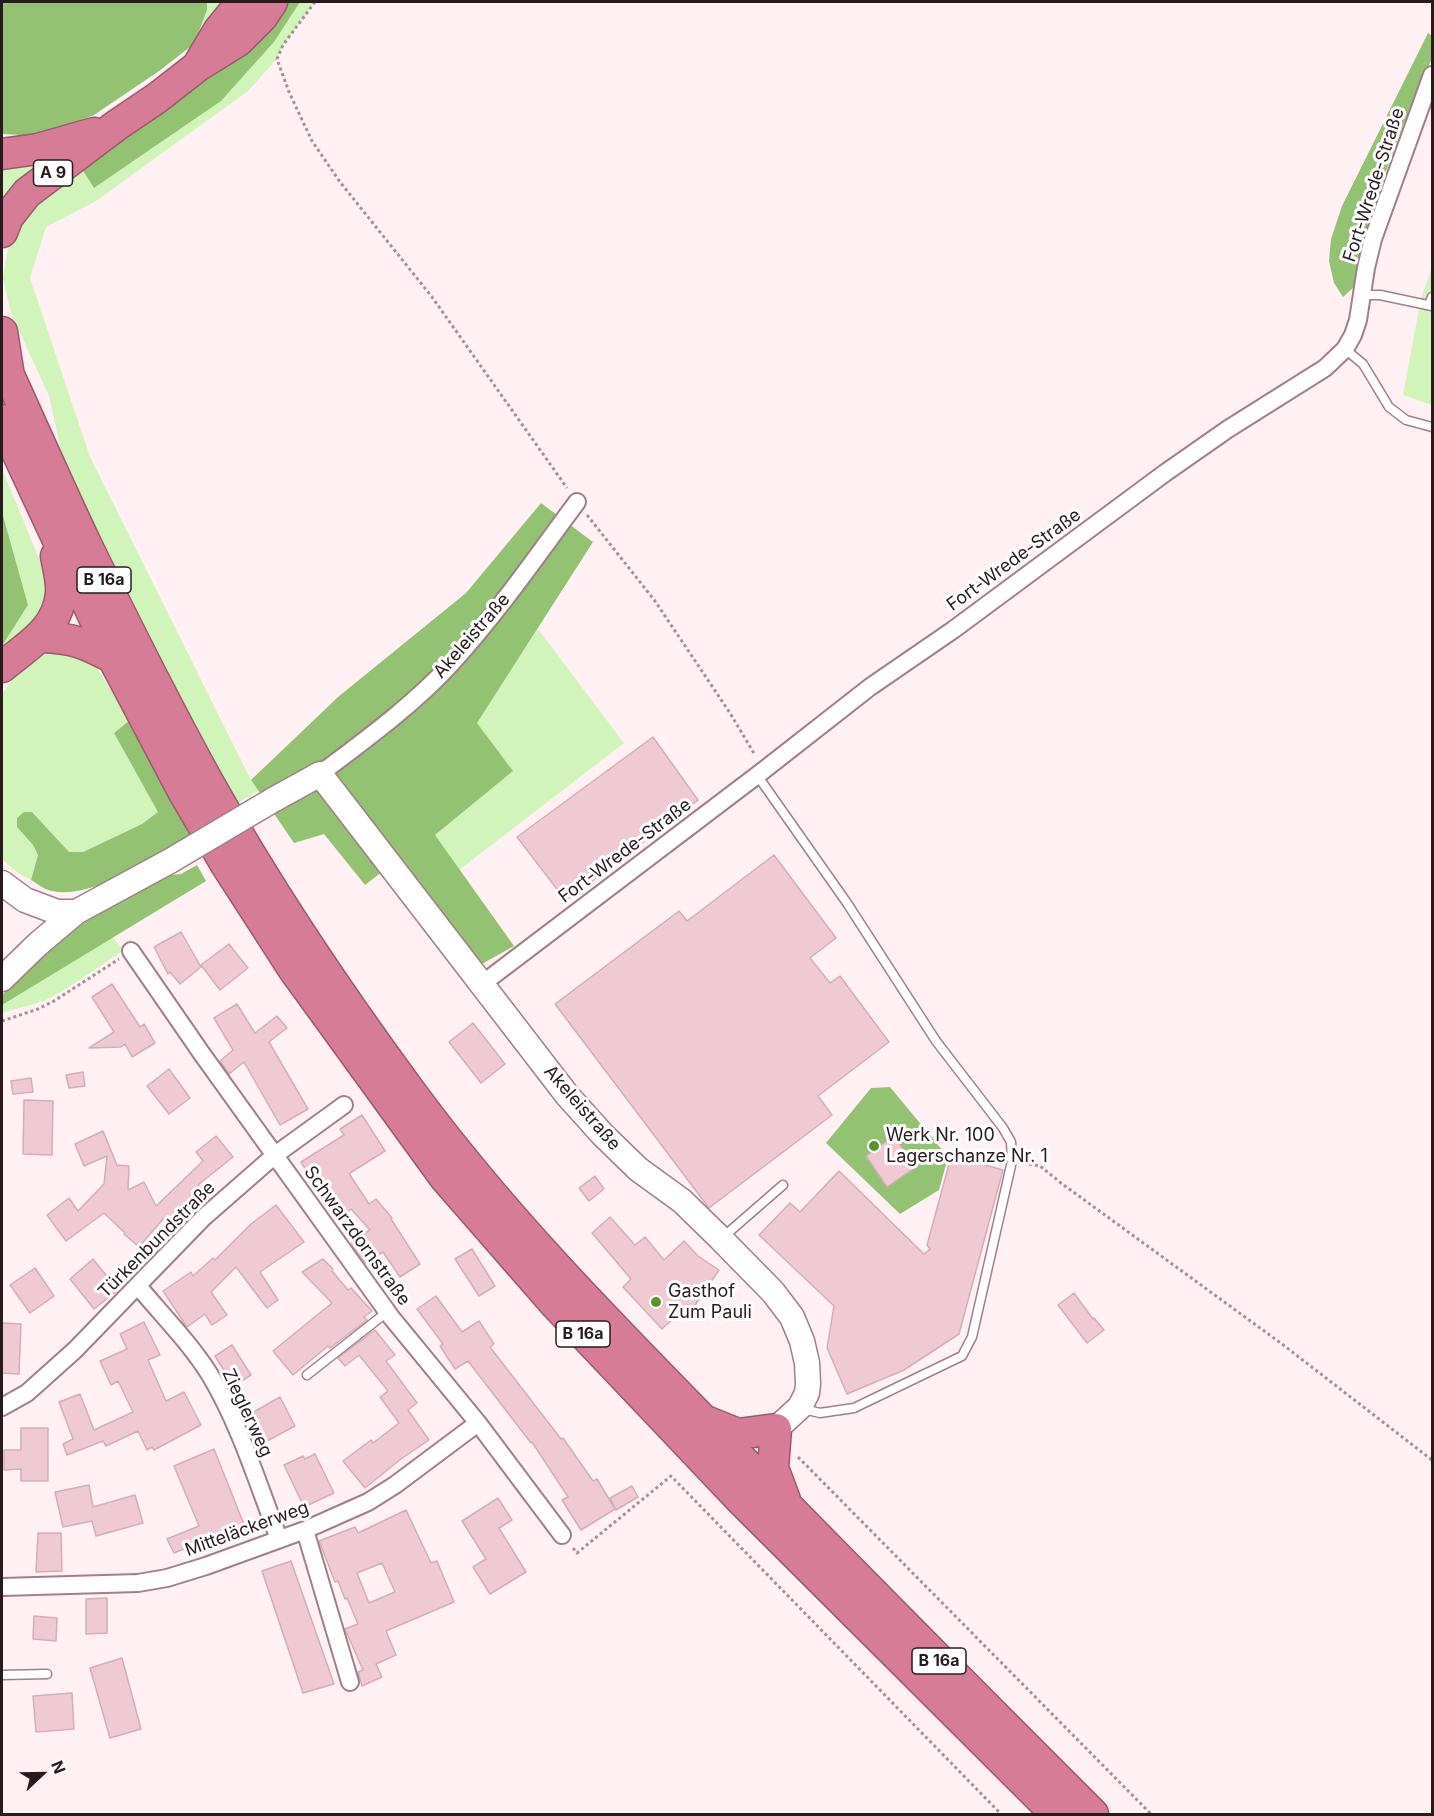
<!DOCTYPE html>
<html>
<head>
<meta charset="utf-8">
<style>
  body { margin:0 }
  #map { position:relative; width:1434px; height:1816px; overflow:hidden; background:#fff0f3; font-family:Inter,sans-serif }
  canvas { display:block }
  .frame { position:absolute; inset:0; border:3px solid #281b1e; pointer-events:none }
  .north { position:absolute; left:12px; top:1744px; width:60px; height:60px; -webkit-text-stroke:4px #fff; paint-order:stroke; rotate:68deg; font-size:16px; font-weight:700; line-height:24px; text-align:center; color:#281b1e }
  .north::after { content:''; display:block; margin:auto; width:21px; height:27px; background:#281b1e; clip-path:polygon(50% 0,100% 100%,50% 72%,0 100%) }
</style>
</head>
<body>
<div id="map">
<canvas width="1434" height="1816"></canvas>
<div class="frame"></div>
<div class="north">N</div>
</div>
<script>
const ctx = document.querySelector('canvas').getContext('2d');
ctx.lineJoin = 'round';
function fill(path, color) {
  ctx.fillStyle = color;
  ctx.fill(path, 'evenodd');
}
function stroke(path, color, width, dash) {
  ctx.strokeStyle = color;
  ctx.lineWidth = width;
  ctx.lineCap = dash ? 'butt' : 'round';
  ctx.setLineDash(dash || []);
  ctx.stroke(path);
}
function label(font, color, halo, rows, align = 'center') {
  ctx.font = font + ' Inter,sans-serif';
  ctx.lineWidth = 6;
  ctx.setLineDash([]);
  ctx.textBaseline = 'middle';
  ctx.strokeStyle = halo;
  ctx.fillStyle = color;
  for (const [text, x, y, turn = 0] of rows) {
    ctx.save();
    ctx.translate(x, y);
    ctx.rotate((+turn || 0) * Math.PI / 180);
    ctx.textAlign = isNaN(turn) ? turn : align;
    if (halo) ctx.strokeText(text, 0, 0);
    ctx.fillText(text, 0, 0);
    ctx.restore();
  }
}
fill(new Path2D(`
  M207 2H226L194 44 207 10Z
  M300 2H315L283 45 277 59 248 91 96 201 46 227 30 278 90 457 251 780 258 791 233 806 105 555 65 469 49 396 11 313 3 278 10 237 22 213 80 166 94 188 221 101 274 42Z
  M65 146 2 211V163Z
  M1432 267V405L1403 395 1421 298Z
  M2 469 50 585 42 618 2 652V646L28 605 2 512Z
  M538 629 624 743 459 870 435 835 513 771 476 723Z
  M57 647 95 665 130 720 114 733 159 812 142 824 83 852H69L32 813 17 827 33 845 38 855 31 880 18 873 2 859V694L22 667 44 651Z
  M112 937 124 950 64 990 44 1001 2 1013V1005Z`), '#d1f4bb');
fill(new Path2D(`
  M2 2H207V10L194 44 159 71 94 115 39 136 2 134Z
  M284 2H300L274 42 221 101 94 188 80 166 208 79 236 57Z
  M1428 33 1432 36V58L1405 120 1370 214 1355 286 1343 297 1334 283 1329 261 1331 239 1342 206Z
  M541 503 593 542 477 723 513 771 435 835 514 946 480 965 400 858 365 885 324 834 294 843 251 780 338 697 466 593Z
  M2 512 28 605 2 646Z
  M130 720 191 835C155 856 94 900 52 891 45 890 38 884 31 880L38 855 33 845 17 827V818L24 812H32L69 852H83L142 824 158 812 114 733Z
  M197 865 206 881 2 1005V995L53 943 90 919 148 882 170 875 181 874Z
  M890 1087 948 1157 939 1190 900 1214 826 1143 871 1088Z`), '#92c272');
const building = new Path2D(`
  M653 737 698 800 566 901 517 837Z
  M774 855 836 938 810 958 830 983 840 976 889 1042 818 1096 832 1115 709 1208 555 1004 679 911 687 921Z
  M181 932 201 967 180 984 170 972 168 974 154 947Z
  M229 944 248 968 220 990 201 965Z
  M112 984 140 1027 144 1024 155 1043 132 1057 125 1044 121 1047 89 1048 114 1032 92 997Z
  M237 1004 255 1033 277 1016 287 1028 269 1042 308 1109 280 1125 244 1062 229 1074 220 1061 233 1050 214 1018Z
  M473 1023 505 1064 481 1083 449 1042Z
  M169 1069 190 1098 169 1114 147 1086Z
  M83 1072 85 1086 69 1088 66 1075Z
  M31 1078 33 1092 13 1094 11 1081Z
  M24 1100 53 1101 52 1155 23 1154Z
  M362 1115 385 1151 350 1173V1175L369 1204 376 1199 392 1218 391 1219 420 1264 400 1277 383 1252 365 1263 352 1245V1241L370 1230 351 1209 345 1214 327 1190 321 1194 301 1162 344 1135 340 1129Z
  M103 1131 117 1165 129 1166 128 1190 144 1182 156 1206 203 1161 196 1152 216 1136 233 1157 198 1185 209 1197 175 1229 164 1218 139 1247 124 1234 125 1233 104 1213 66 1241 47 1215 69 1198 78 1211 104 1184 107 1156 84 1166 75 1144Z
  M894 1136 916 1167 887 1187 866 1156Z
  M951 1157H957L1003 1170 959 1334 904 1370 847 1394 827 1348 834 1306 759 1235 790 1203 800 1212 839 1171 924 1254 930 1249 927 1245Z
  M595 1176 604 1189 589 1201 579 1188Z
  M276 1205 304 1242 260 1272 278 1300 267 1308 236 1267 211 1292 227 1315 212 1325 205 1314 187 1327 163 1291 191 1272 193 1276 213 1258 215 1260 251 1224Z
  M610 1217 635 1245 645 1237 664 1260 684 1241 698 1256 719 1270 693 1308 688 1305 662 1329 623 1287 631 1279 592 1233Z
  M472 1249 495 1286 479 1296 455 1259Z
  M93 1259 118 1290 94 1309 70 1279Z
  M323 1259 333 1269 332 1271 348 1290 351 1288 372 1311 364 1317 367 1320 330 1348 328 1346 293 1375 273 1351 332 1303 302 1272Z
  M35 1268 54 1296 30 1313 10 1285Z
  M1074 1293 1093 1319 1094 1318 1104 1330 1087 1343 1058 1305Z
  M436 1296 462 1332 479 1321 494 1344 490 1347 561 1439 563 1438 593 1481 597 1479 615 1509 581 1530 562 1500 568 1497 532 1442 531 1443 468 1361 455 1369 440 1346 443 1344 417 1309Z
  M144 1322 160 1355 148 1360 166 1401 184 1392 201 1425 154 1450 152 1447 147 1450 138 1431 106 1446 103 1441 67 1455 63 1444 73 1439 59 1402 80 1394 94 1430 133 1412 118 1381 111 1385 100 1361 127 1349 120 1334Z
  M2 1323 21 1324 19 1374 2 1373Z
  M375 1330 395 1355 386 1361 417 1403 408 1410 429 1440 401 1459 365 1488 343 1461 371 1440 373 1443 399 1423 380 1397 388 1391 359 1355 345 1366 338 1358Z
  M232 1345 251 1375 234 1386 215 1356Z
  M280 1397 295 1426 267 1441 252 1413Z
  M21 1428H48V1481H21V1469L4 1470V1450H21Z
  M214 1449 247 1532 206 1547 204 1541 174 1553 167 1539 199 1526 174 1466Z
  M315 1454 334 1493 304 1507 284 1465 303 1456 305 1459Z
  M89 1485 93 1507 135 1495 143 1523 96 1536 92 1521 63 1527 55 1492Z
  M632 1486 638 1497 616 1510 610 1498Z
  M498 1498 512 1520 499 1528 526 1572 490 1594 473 1567 486 1559 462 1521Z
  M406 1510 431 1563 437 1561 454 1602 386 1631 396 1655 376 1664 382 1677 362 1686 358 1672 363 1670 345 1629 358 1624 347 1598 345 1599 338 1581 335 1582 319 1541 355 1527 358 1533ZM382 1563 395 1592 369 1603 357 1573Z
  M38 1533H61L62 1571 36 1572Z
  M291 1561 334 1684 303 1693 262 1571Z
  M107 1598V1633L86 1634V1599Z
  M34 1616 57 1618 56 1641 33 1639Z
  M122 1658 141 1729 110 1738 90 1668Z
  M72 1693 74 1729 36 1732 33 1696Z`);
fill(building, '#efcad3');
stroke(building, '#d2aeb7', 1.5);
const lane = new Path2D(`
  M1361 295H1380L1432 306
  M1429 305 1432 297
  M1345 349 1363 364 1389 407 1406 420 1432 427
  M757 775 847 903 936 1041 1003 1128 1011 1142 1012 1161 972 1337 962 1356 854 1408 820 1413 803 1409
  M722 1238 783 1185
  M307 1375 387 1312
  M2 1675 47 1674`);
const street = new Path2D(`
  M320 774C365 740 412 706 450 665 497 614 536 557 577 502
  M131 951 202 1054 391 1317 478 1423 562 1535
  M482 984 764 770 870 687 953 630 1165 473 1228 429 1325 368 1345 349 1353 335 1358 320 1366 268 1373 239 1432 75
  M138 1286C162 1315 190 1343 210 1375 240 1425 258 1484 279 1539
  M2 1407 27 1393 75 1350 203 1218 275 1155 344 1105
  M305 1530 350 1682
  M2 1587 138 1583 167 1578 206 1566 305 1530 368 1502 395 1485 478 1423`);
const secondary = new Path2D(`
  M273 800 320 774 567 1095 603 1135 638 1169 682 1201 721 1239 773 1292 792 1317 802 1341 807 1363 808 1384 807 1393 800 1407 776 1429
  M2 883 25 900 57 912H76
  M2 979 38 944 76 912 170 861`);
const highway = new Path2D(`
  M200 62 219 30 233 13 238 2
  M2 154 38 149 94 133
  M2 232 8 217 27 193 117 125 157 98 198 66 238 41 262 17 272 2
  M2 332 9 376
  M2 360C30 421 57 483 86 544 125 624 165 704 208 782 268 889 337 992 410 1091 501 1215 609 1324 717 1434 841 1562 967 1688 1093 1814
  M2 420 113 658 184 793 225 863 294 970 445 1178 554 1303 738 1497 1056 1814
  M41 637C73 638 85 643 113 658
  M2 667C27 646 58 630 61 593 62 581 58 567 56 556
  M708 1422 738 1434 776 1429 773 1468 785 1500`);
stroke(lane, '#a17f87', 11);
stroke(street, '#a17f87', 20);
stroke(secondary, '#a17f87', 27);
stroke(highway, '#9a5a6d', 33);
stroke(new Path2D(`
  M315 2 283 45 277 59 289 92 312 141 340 182 432 297 567 488
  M587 515 655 601 730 713 755 755
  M2 1021 38 1009 54 1001 119 959
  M1023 1163 1040 1166 1061 1183 1282 1344 1432 1460
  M798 1457 1151 1814
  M573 1548 577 1553 671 1476 1001 1814`), '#a09295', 3, [3, 3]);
stroke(lane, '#fff', 8);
stroke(street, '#fff', 16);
stroke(secondary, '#fff', 24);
stroke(highway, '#d77c97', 30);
const secondaryBridge = new Path2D(`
  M170 861 273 800`);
stroke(secondaryBridge, '#a17f87', 27, []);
stroke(secondaryBridge, '#fff', 24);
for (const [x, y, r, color] of [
  [874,1146,6,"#5a912d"],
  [656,1302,6,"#5a912d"]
]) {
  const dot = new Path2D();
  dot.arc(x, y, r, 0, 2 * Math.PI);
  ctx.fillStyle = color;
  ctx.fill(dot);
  stroke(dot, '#fff', 2);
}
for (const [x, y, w] of [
  [53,173,39],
  [104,580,54],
  [583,1334,54],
  [939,1661,54]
]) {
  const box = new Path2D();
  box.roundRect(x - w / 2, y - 13, w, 26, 4.5);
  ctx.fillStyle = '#fff';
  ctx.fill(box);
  stroke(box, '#281b1e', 1.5);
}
label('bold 16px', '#281b1e', null, [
  ["A 9",53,173],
  ["B 16a",104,580],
  ["B 16a",583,1334],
  ["B 16a",939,1661]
]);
label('18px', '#281b1e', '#fff', [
  ["Fort-Wrede-Straße",1374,185,-72],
  ["Fort-Wrede-Straße",1014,560,-36],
  ["Akeleistraße",472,636,-49],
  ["Fort-Wrede-Straße",625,851,-37],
  ["Akeleistraße",582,1108,49],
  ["Schwarzdornstraße",357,1236,54],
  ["Türkenbundstraße",157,1240,-45],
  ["Zieglerweg",247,1413,65],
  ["Mitteläckerweg",247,1529,-20]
]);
label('18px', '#281b1e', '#fff', [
  ["Werk Nr. 100",886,1136],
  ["Lagerschanze Nr. 1",886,1157],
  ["Gasthof",668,1292],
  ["Zum Pauli",668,1313]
], 'left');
</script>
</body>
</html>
